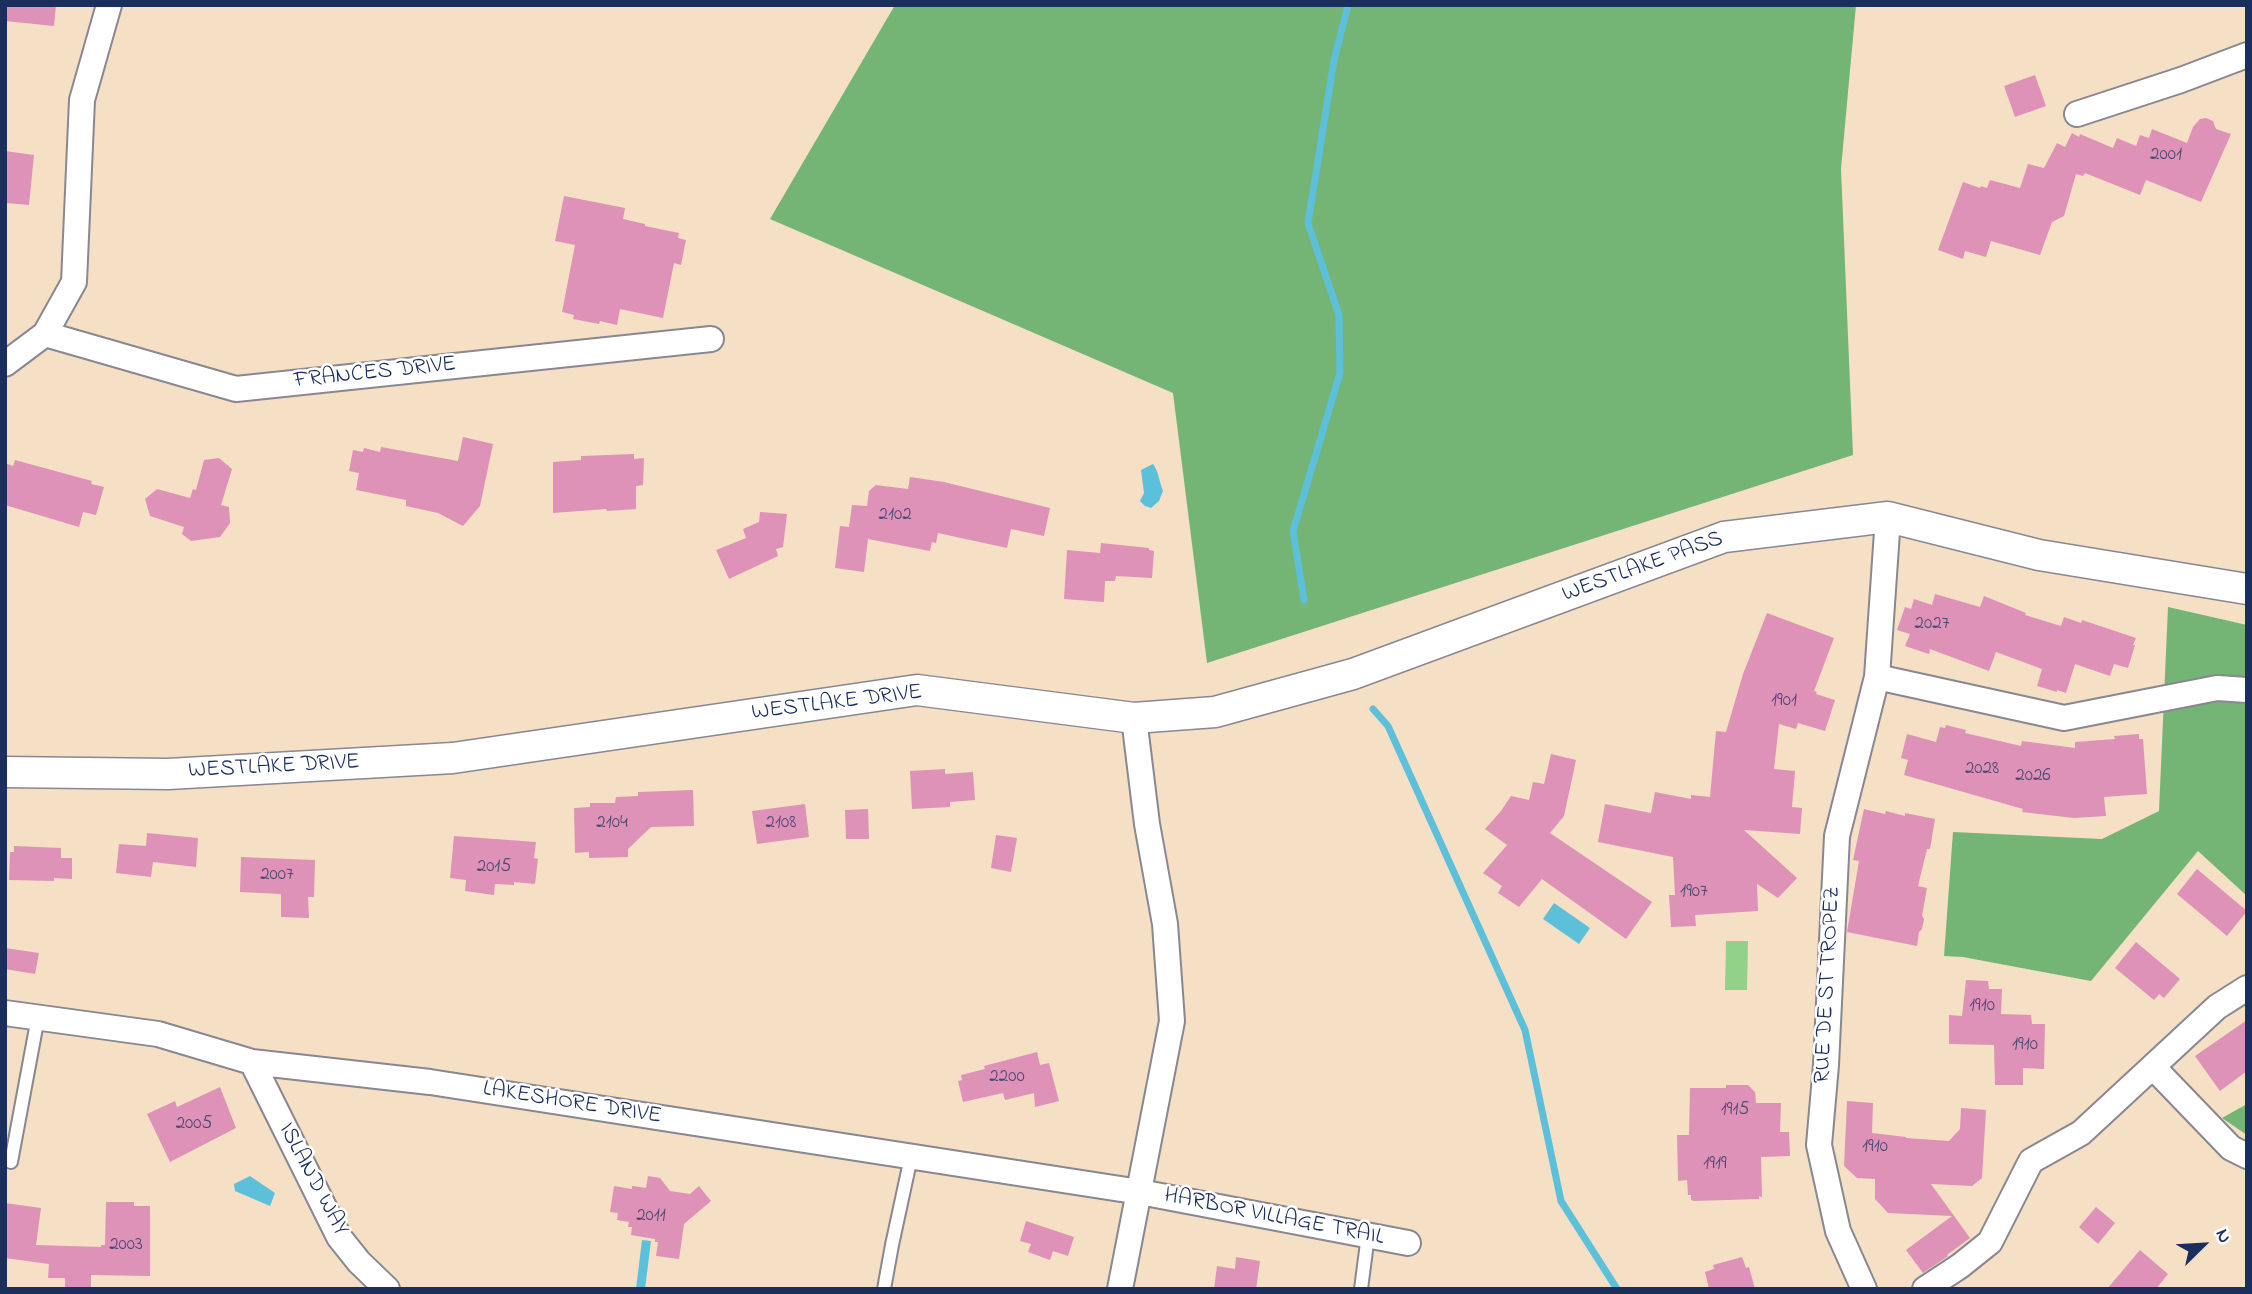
<!DOCTYPE html>
<html>
<head>
<meta charset="utf-8">
<style>
  body { margin:0 }
  #map { position:relative; width:2252px; height:1294px; overflow:hidden; background:#f5dfc5; font-family:"Indie Flower",sans-serif }
  canvas { display:block }
  .frame { position:absolute; inset:0; border:7px solid #1b2f5e; pointer-events:none }
  .north { position:absolute; left:2168px; top:1210px; width:70px; height:70px; -webkit-text-stroke:5px #fff; paint-order:stroke; rotate:66deg; font-size:19px; font-weight:700; line-height:28px; text-align:center; color:#1b2f5e }
  .north::after { content:''; display:block; margin:auto; width:24px; height:32px; background:#1b2f5e; clip-path:polygon(50% 0,100% 100%,50% 72%,0 100%) }
</style>
</head>
<body>
<div id="map">
<canvas width="2252" height="1294"></canvas>
<div class="frame"></div>
<div class="north">N</div>
</div>
<script>
const ctx = document.querySelector('canvas').getContext('2d');
ctx.lineJoin = 'round';
function fill(path, color) {
  ctx.fillStyle = color;
  ctx.fill(path, 'evenodd');
}
function stroke(path, color, width, dash) {
  ctx.strokeStyle = color;
  ctx.lineWidth = width;
  ctx.lineCap = dash ? 'butt' : 'round';
  ctx.setLineDash(dash || []);
  ctx.stroke(path);
}
function label(font, color, halo, rows, align = 'center') {
  ctx.font = font + ' "Indie Flower",sans-serif';
  ctx.lineWidth = 5;
  ctx.setLineDash([]);
  ctx.textBaseline = 'middle';
  ctx.strokeStyle = halo;
  ctx.fillStyle = color;
  for (const [text, x, y, turn = 0] of rows) {
    ctx.save();
    ctx.translate(x, y);
    ctx.rotate((+turn || 0) * Math.PI / 180);
    ctx.textAlign = isNaN(turn) ? turn : align;
    if (halo) ctx.strokeText(text, 0, 0);
    ctx.fillText(text, 0, 0);
    ctx.restore();
  }
}
fill(new Path2D(`
  M1726 941H1748L1747 990H1725Z`), '#91d288');
fill(new Path2D(`
  M895 5H1856L1841 169 1853 455 1207 663 1173 393 770 219Z
  M2168 607 2247 625V896L2198 851 2091 981 1963 957 1944 956 1953 832 2102 839 2159 811Z
  M2247 1104V1135L2222 1118Z`), '#74b474');
fill(new Path2D(`
  M1153 464C1159 472 1159 481 1163 491L1159 501 1151 508 1145 506 1140 501 1144 493 1141 470Z
  M1554 903 1590 928 1579 944 1543 919Z
  M250 1176 275 1193 270 1206 235 1191 234 1184Z
  M642 1240 651 1241 645 1289H636Z`), '#5dc0db');
stroke(new Path2D(`
  M1304 600 1293 531 1340 373 1339 315 1308 223 1334 60 1348 5
  M1373 709 1388 726 1525 1030 1561 1201 1617 1289`), '#5dc0db', 7);
fill(new Path2D(`
  M5 5H56L54 26 5 21Z
  M2035 75 2046 106 2015 117 2004 86Z
  M2206 118 2213 121 2216 129 2231 134 2201 202 2146 180 2140 195 2085 173 2083 176 2076 174 2064 216 2052 222 2040 255 1991 241 1986 257 1965 251 1963 259 1938 250 1963 182 1980 188 1981 186 1987 188 1990 180 2020 188 2028 164 2044 168 2057 143 2065 147 2072 133 2079 137 2080 134 2113 148 2117 138 2136 146 2140 135 2149 138 2152 129 2187 143 2193 127 2200 119Z
  M5 151 34 155 29 205 5 203Z
  M564 196 625 208 623 219 645 224V226L679 233 678 238 686 240 681 265 674 263 663 318 620 309 617 325 600 321 599 324 573 319 574 315 562 312 575 245 555 241Z
  M463 437 493 444 480 506 463 526 438 513 406 506V500L356 490 359 473 349 471 353 450 363 452 364 448 380 452 381 447 458 461Z
  M634 454V459L644 458 643 485 636 486V509L607 511 606 509 553 513V462L581 460V456Z
  M219 458 232 469 221 505 229 507 230 523 220 537 191 541 182 534 184 527 150 516 145 499 157 489 190 498 193 489 196 490 204 460Z
  M15 460 92 481 91 484 104 487 96 515 83 512 79 527 5 505V463L13 466Z
  M910 477 944 482 1050 508 1044 536 1011 529 1007 548 938 533 936 543 932 542 930 551 868 539 864 572 835 568 840 526 849 527 852 505 867 506 869 491 876 485 908 489Z
  M760 512 787 514 783 547 776 549 778 556 729 579 716 550 746 538 743 529 759 522Z
  M1101 543 1149 548V550L1154 551 1152 578 1116 576 1115 581H1105L1104 602 1064 599 1067 550 1100 553Z
  M1935 594 1980 607 1984 596 2026 613 2025 615 2061 626 2064 617 2081 623 2082 620 2136 638 2133 645H2135L2128 668 2114 664 2110 676 2075 664 2066 693 2057 690V692L2037 686 2042 669 1996 652 1989 671 1930 649 1929 654 1905 646 1910 634 1897 630 1905 607 1911 609 1914 599 1932 605Z
  M1767 613 1834 638 1814 691 1817 692 1816 694 1835 700 1825 731 1798 723 1796 729 1779 724 1774 769 1795 771 1792 807 1802 808 1800 834 1744 830 1797 878 1778 898 1757 884 1758 911 1695 915 1696 926 1671 927 1669 895H1675L1673 857 1598 842 1605 804 1651 813 1655 792 1691 799V795L1710 797 1716 731 1726 732 1743 674Z
  M1946 725 1966 730 1965 733 2021 746 2022 741 2075 748V742L2115 739 2114 736 2139 734V739H2143L2147 794 2104 797 2106 816 2074 818 2022 812 2023 809 1904 775 1908 760 1901 758 1907 734 1936 742 1940 727 1945 728Z
  M1551 754 1576 760 1564 816 1550 833 1652 902 1626 939 1542 879 1519 907 1498 893 1502 886 1483 873 1507 845 1485 829 1501 811 1511 796 1529 800 1533 782 1544 784Z
  M945 769V774L973 772 975 800 950 802V807L912 809 910 771Z
  M693 790 694 826 651 827 628 849V857L589 858V852L575 853 574 808 590 807V803H615L616 797 638 796V792Z
  M805 804 809 837 757 844 752 811Z
  M868 809 869 839H846L845 810Z
  M1864 809 1885 814 1886 811 1905 816V813L1935 819 1930 849H1927L1918 886 1927 888 1922 916 1924 919 1922 929 1919 932 1917 946 1847 932 1859 861 1853 860Z
  M147 833 198 838 196 867 153 862 151 877 116 873 119 844 146 846Z
  M996 835 1017 838 1011 872 991 868Z
  M454 836 536 842 534 858 538 859 535 884 514 882V885L495 884 494 895 465 891 466 880 450 878Z
  M14 846 61 848V858H72V879L54 878V881L9 880 10 852H14Z
  M241 857 315 860 314 897H308L309 918 281 917V894L240 892Z
  M2197 869 2247 911 2227 936 2177 894Z
  M2136 942 2180 979 2164 998 2159 994 2154 1000 2115 968Z
  M5 948 39 953 35 974 5 969Z
  M1966 980 1988 981 1989 989H2002L2001 1014 2031 1015 2032 1024H2045L2044 1069 2023 1068V1085H1995L1994 1045 1949 1044V1015L1962 1016Z
  M2247 1020V1071L2220 1091 2195 1056Z
  M1037 1052 1040 1065 1049 1063 1059 1101 1035 1107 1034 1093 1005 1100 1003 1093 963 1102 958 1081 962 1080 961 1075 985 1069 984 1066Z
  M1726 1085H1748L1755 1092 1756 1103H1781L1780 1132H1789L1790 1156 1761 1157 1762 1197 1759 1196V1199L1694 1201 1691 1200V1195H1688L1687 1180 1678 1181 1677 1135H1689L1690 1088H1726Z
  M220 1087 236 1128 170 1162 147 1114 175 1101 177 1107Z
  M1847 1101 1873 1103 1872 1133 1906 1137V1138L1949 1141 1960 1129 1961 1108 1986 1110 1982 1178 1972 1186 1931 1184 1970 1238 1947 1255 1948 1256 1923 1273 1906 1250 1952 1216 1888 1213 1875 1199V1179L1857 1178 1844 1166Z
  M648 1176 660 1178 670 1191 690 1194 699 1186 711 1201 684 1224 679 1259 656 1256 658 1242H655V1239L631 1235 632 1227H628L629 1222 617 1220 618 1213 610 1212 614 1186 632 1189V1186L646 1188Z
  M106 1202H134V1206H150V1276L91 1275V1289H65V1278H48L49 1264 5 1258V1203L41 1208 36 1245 101 1247V1245H105Z
  M2096 1207 2115 1223 2098 1244 2079 1227Z
  M1026 1221 1074 1237 1068 1256 1053 1251 1050 1260 1028 1252 1031 1244 1020 1241Z
  M2140 1250 2168 1274 2156 1289H2107Z
  M1236 1257 1260 1261 1256 1289H1214L1217 1266 1235 1269Z
  M1742 1257 1746 1268 1749 1267 1755 1289H1709L1705 1272 1714 1269 1713 1265Z`), '#de92b8');
const service = new Path2D(`
  M11 1162 38 1017
  M884 1289 892 1245 911 1157
  M1361 1289 1368 1235`);
const minor = new Path2D(`
  M2077 114 2181 80 2247 55
  M45 334 236 389 711 339
  M5 364 45 334 74 282 82 100 109 5
  M1877 677 2064 718 2217 688 2247 690
  M5 1013 158 1034 252 1062 430 1082 1140 1192 1408 1243
  M252 1062 339 1237 359 1262 387 1289
  M2153 1067 2231 1148 2247 1156
  M1120 1289 1172 1021 1165 924 1147 824 1134 718
  M1864 1289 1838 1231 1819 1145 1826 1065 1837 836 1877 677 1888 517
  M1925 1289 1960 1266 1990 1242 2031 1161 2081 1133 2217 1007 2247 988`);
const tertiary = new Path2D(`
  M5 772 168 774 453 758 917 690 1134 718 1215 712 1353 674 1724 537 1888 517 2039 555 2247 589`);
stroke(service, '#888792', 16);
stroke(minor, '#888792', 28);
stroke(tertiary, '#888792', 33);
stroke(service, '#fff', 12);
stroke(minor, '#fff', 24);
stroke(tertiary, '#fff', 30);
label('19px', '#4c4874', null, [
  ["2001",2166,156],
  ["2102",895,516],
  ["2027",1932,625],
  ["1901",1784,702],
  ["2028",1982,770],
  ["2026",2033,777],
  ["2104",612,824],
  ["2108",781,824],
  ["2015",494,868],
  ["2007",277,876],
  ["1907",1694,893],
  ["1910",1982,1007],
  ["1910",2025,1046],
  ["2200",1007,1078],
  ["1915",1735,1111],
  ["2005",194,1125],
  ["1910",1875,1148],
  ["1919",1715,1165],
  ["2011",651,1217],
  ["2003",126,1246]
]);
label('23px', '#1b2f5e', '#fff', [
  ["FRANCES DRIVE",375,374,-6],
  ["WESTLAKE PASS",1643,568,-20],
  ["WESTLAKE DRIVE",837,704,-7],
  ["WESTLAKE DRIVE",274,768,-3],
  ["RUE DE ST TROPEZ",1829,985,-87],
  ["LAKESHORE DRIVE",572,1104,9],
  ["ISLAND WAY",312,1180,62],
  ["HARBOR VILLAGE TRAIL",1274,1218,11]
]);
</script>
</body>
</html>
